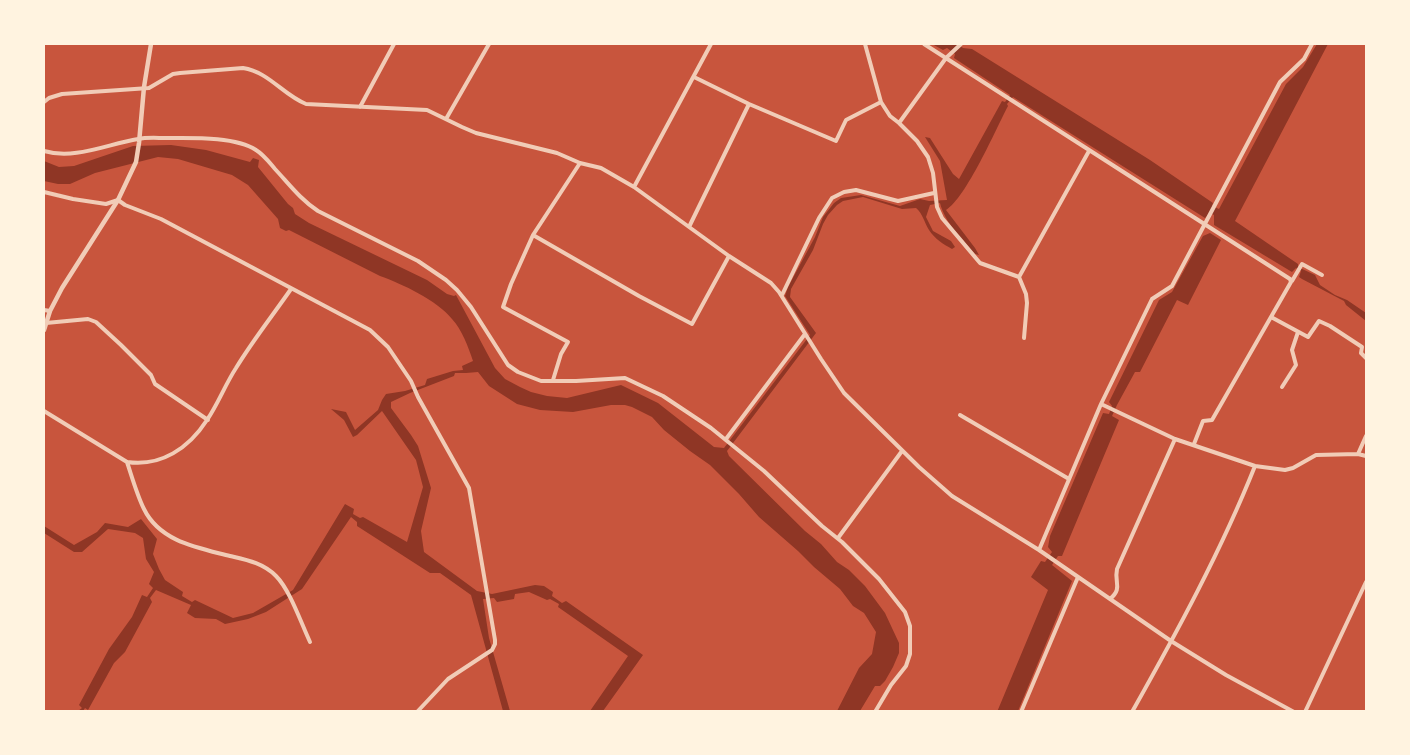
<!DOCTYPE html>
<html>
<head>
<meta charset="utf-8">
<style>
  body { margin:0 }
  #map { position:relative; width:1410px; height:755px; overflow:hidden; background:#c8553d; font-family:"Varela Round",sans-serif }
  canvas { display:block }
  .frame { position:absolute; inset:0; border:45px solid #fff3e0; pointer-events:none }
</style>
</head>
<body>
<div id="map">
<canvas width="1410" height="755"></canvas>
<div class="frame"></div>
</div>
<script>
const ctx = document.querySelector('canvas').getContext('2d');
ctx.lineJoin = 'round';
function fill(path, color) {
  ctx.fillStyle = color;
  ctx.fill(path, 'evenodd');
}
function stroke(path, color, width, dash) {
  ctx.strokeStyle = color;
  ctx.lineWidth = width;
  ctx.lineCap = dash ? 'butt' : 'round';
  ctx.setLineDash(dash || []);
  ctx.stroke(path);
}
fill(new Path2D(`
  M932 44H958L963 48 972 49 1150 160 1213 203 1212 206 1219 209 1286 84 1303 67 1317 44H1328L1235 221 1298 264V267L1315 275 1320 285 1335 295 1347 300 1366 313V321L1346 305 1344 301 1302 279 1299 277 1301 271 1296 268 1292 272 1214 225V215L1210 213 1205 218 1013 97 1007 104 1008 106C996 129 966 198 946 210L975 248 979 255 975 254C962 239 945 223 940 203L930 205 926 217 933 231 951 241 955 247 952 249C943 244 935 239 929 230 924 222 923 214 916 208L902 209 863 197 843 201 837 205 828 215 823 224 813 250 791 289 790 297 816 333 727 451 729 456 805 531 821 544 837 562 849 570 865 586 885 613 899 643V653L893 667 885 681 880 686H875L860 711H837L859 668 872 654 876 632 864 613 853 606 840 589 814 567 798 551 759 517 739 494 710 465 690 451 664 430 652 417 632 407 625 405H611L573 412 540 410 517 404 489 386 478 372 466 373H455L454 376 410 393 391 402V408L411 435 418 446 431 488 421 531 424 552 477 591 492 594 535 585 544 586 553 592 552 596 562 603 566 601 643 655 603 711H590L628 656 558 607 559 604 550 599 547 600 529 592 515 594 514 599 497 602 494 598 483 599 489 638 510 711H503L471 595 440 573H430L357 526V522L351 517 302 589 266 612 248 619 225 624 216 619 195 618 187 613 191 605 156 590 150 598 152 602 125 652 114 663 88 710 85 708 83 711H78L82 708 79 705 109 649 132 617 142 595 147 597 153 588 149 584 154 572 146 559 143 538 135 533 108 529 82 552H74L44 533V526L74 545 97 532 105 523 128 527 141 519 157 539 153 554 159 569 165 580 183 592 182 596 192 602 195 600 233 618 253 613 293 590 345 504 354 509 353 514 360 518 363 517 407 542 423 487 416 460 382 411 357 435 353 437 344 420 331 409 346 412 355 430 378 410 382 400 386 394 405 391 425 385 427 379 453 371 463 370 462 366 473 361C468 346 462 330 452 319 437 300 402 284 380 276L289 230 286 231 280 228 278 219 248 185 232 175 178 159 158 157 95 173 70 184H58L44 181V161L59 167 74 166 133 146 171 145 206 150 250 162 253 158 259 160 258 167 288 204 293 208 295 214 309 223 427 280 447 294 454 296 456 295 495 368 505 379 520 387 531 392 547 396 567 398 621 385 658 403 714 447 724 448 810 335 785 296 788 287 815 237 823 217 834 203 841 198 861 195 900 206 920 199 929 201 947 200 940 161 925 137 930 138 953 174 959 179 1002 101 1005 102 1010 95 954 58 955 54 947 48 943 50Z
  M1210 233 1221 240 1188 305 1177 300 1140 372H1135L1117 405 1112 416 1119 420 1062 556H1058L1052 565 1072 581 1018 711 997 712 1048 590 1031 577 1041 561 1045 562 1052 552 1048 547 1050 536 1103 413 1109 414 1112 406 1109 402 1159 300 1172 292 1203 236Z`), '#8f3625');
stroke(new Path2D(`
  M865 44 881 102 890 116 899 123 917 141 928 157 933 173 937 207 942 218 980 263 1019 277 1026 294 1027 303 1024 338
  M924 44 1290 279 1291 282 1212 420 1203 421 1194 444
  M694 77 749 104 836 141 846 120 881 102
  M44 102 49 98 62 94 149 88 173 74 180 73 243 68C269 72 283 95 306 104L427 110 462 127 476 133 557 153 580 163 601 168 634 187 729 256 771 283 779 292 821 359 844 393 919 467 952 496 1039 550 1171 641 1226 675 1294 712
  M360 107 394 44
  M446 119 489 44
  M899 123 946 58 961 44
  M44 151C75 160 107 144 138 139 147 137 157 138 166 138 190 138 235 136 256 150 264 155 269 162 275 169 289 184 301 200 318 211L418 261 446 280 457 290 471 307 508 365 518 372 541 381H576L625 378 663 396 711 428 764 471 822 526 842 542 879 579 905 612 910 626V654L906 666 891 685 875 712
  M634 187 711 44
  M44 192 73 199 106 204 118 200 125 205 161 219 370 330 388 347 411 381 418 397 469 488 495 640V644L492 650 448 679 417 712
  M689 227 749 104
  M533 235 639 296 692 324 729 256
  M1019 277 1089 151
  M1292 281 1302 264 1322 275
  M782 295 819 218 832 198 844 192 856 190 898 201 934 193
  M44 310 50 311
  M1271 317 1308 337 1319 321 1330 326 1362 347 1361 353 1366 358
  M46 323 88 319 96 322 121 345 151 375 155 384 208 420
  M553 380 561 354 568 342 503 307 511 284 533 235 580 163
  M1282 387 1296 365 1292 350 1298 332
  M1101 404 1175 439 1255 466 1285 470 1293 468 1316 455 1358 454 1366 456
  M44 411 127 462C161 467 189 448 207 420 218 404 225 385 236 368 253 340 273 315 291 289
  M960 415 1069 479
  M726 439 805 334
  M1358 454 1366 436
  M127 462C132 477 137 495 144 509 160 542 199 548 230 556 247 560 263 563 276 576 290 590 301 623 310 642
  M838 538 902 451
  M1039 550 1101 404 1152 299 1172 286 1280 82 1304 59 1312 44
  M1110 599C1123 588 1114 583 1117 569L1175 439
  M1021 712 1078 577
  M1132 712C1177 632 1221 551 1255 466
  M1305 712 1366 582`), '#f1ccb7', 4);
stroke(new Path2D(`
  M44 330 50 311 62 288 118 200 136 162 139 143 144 87 151 44`), '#f1ccb7', 4.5);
</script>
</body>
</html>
